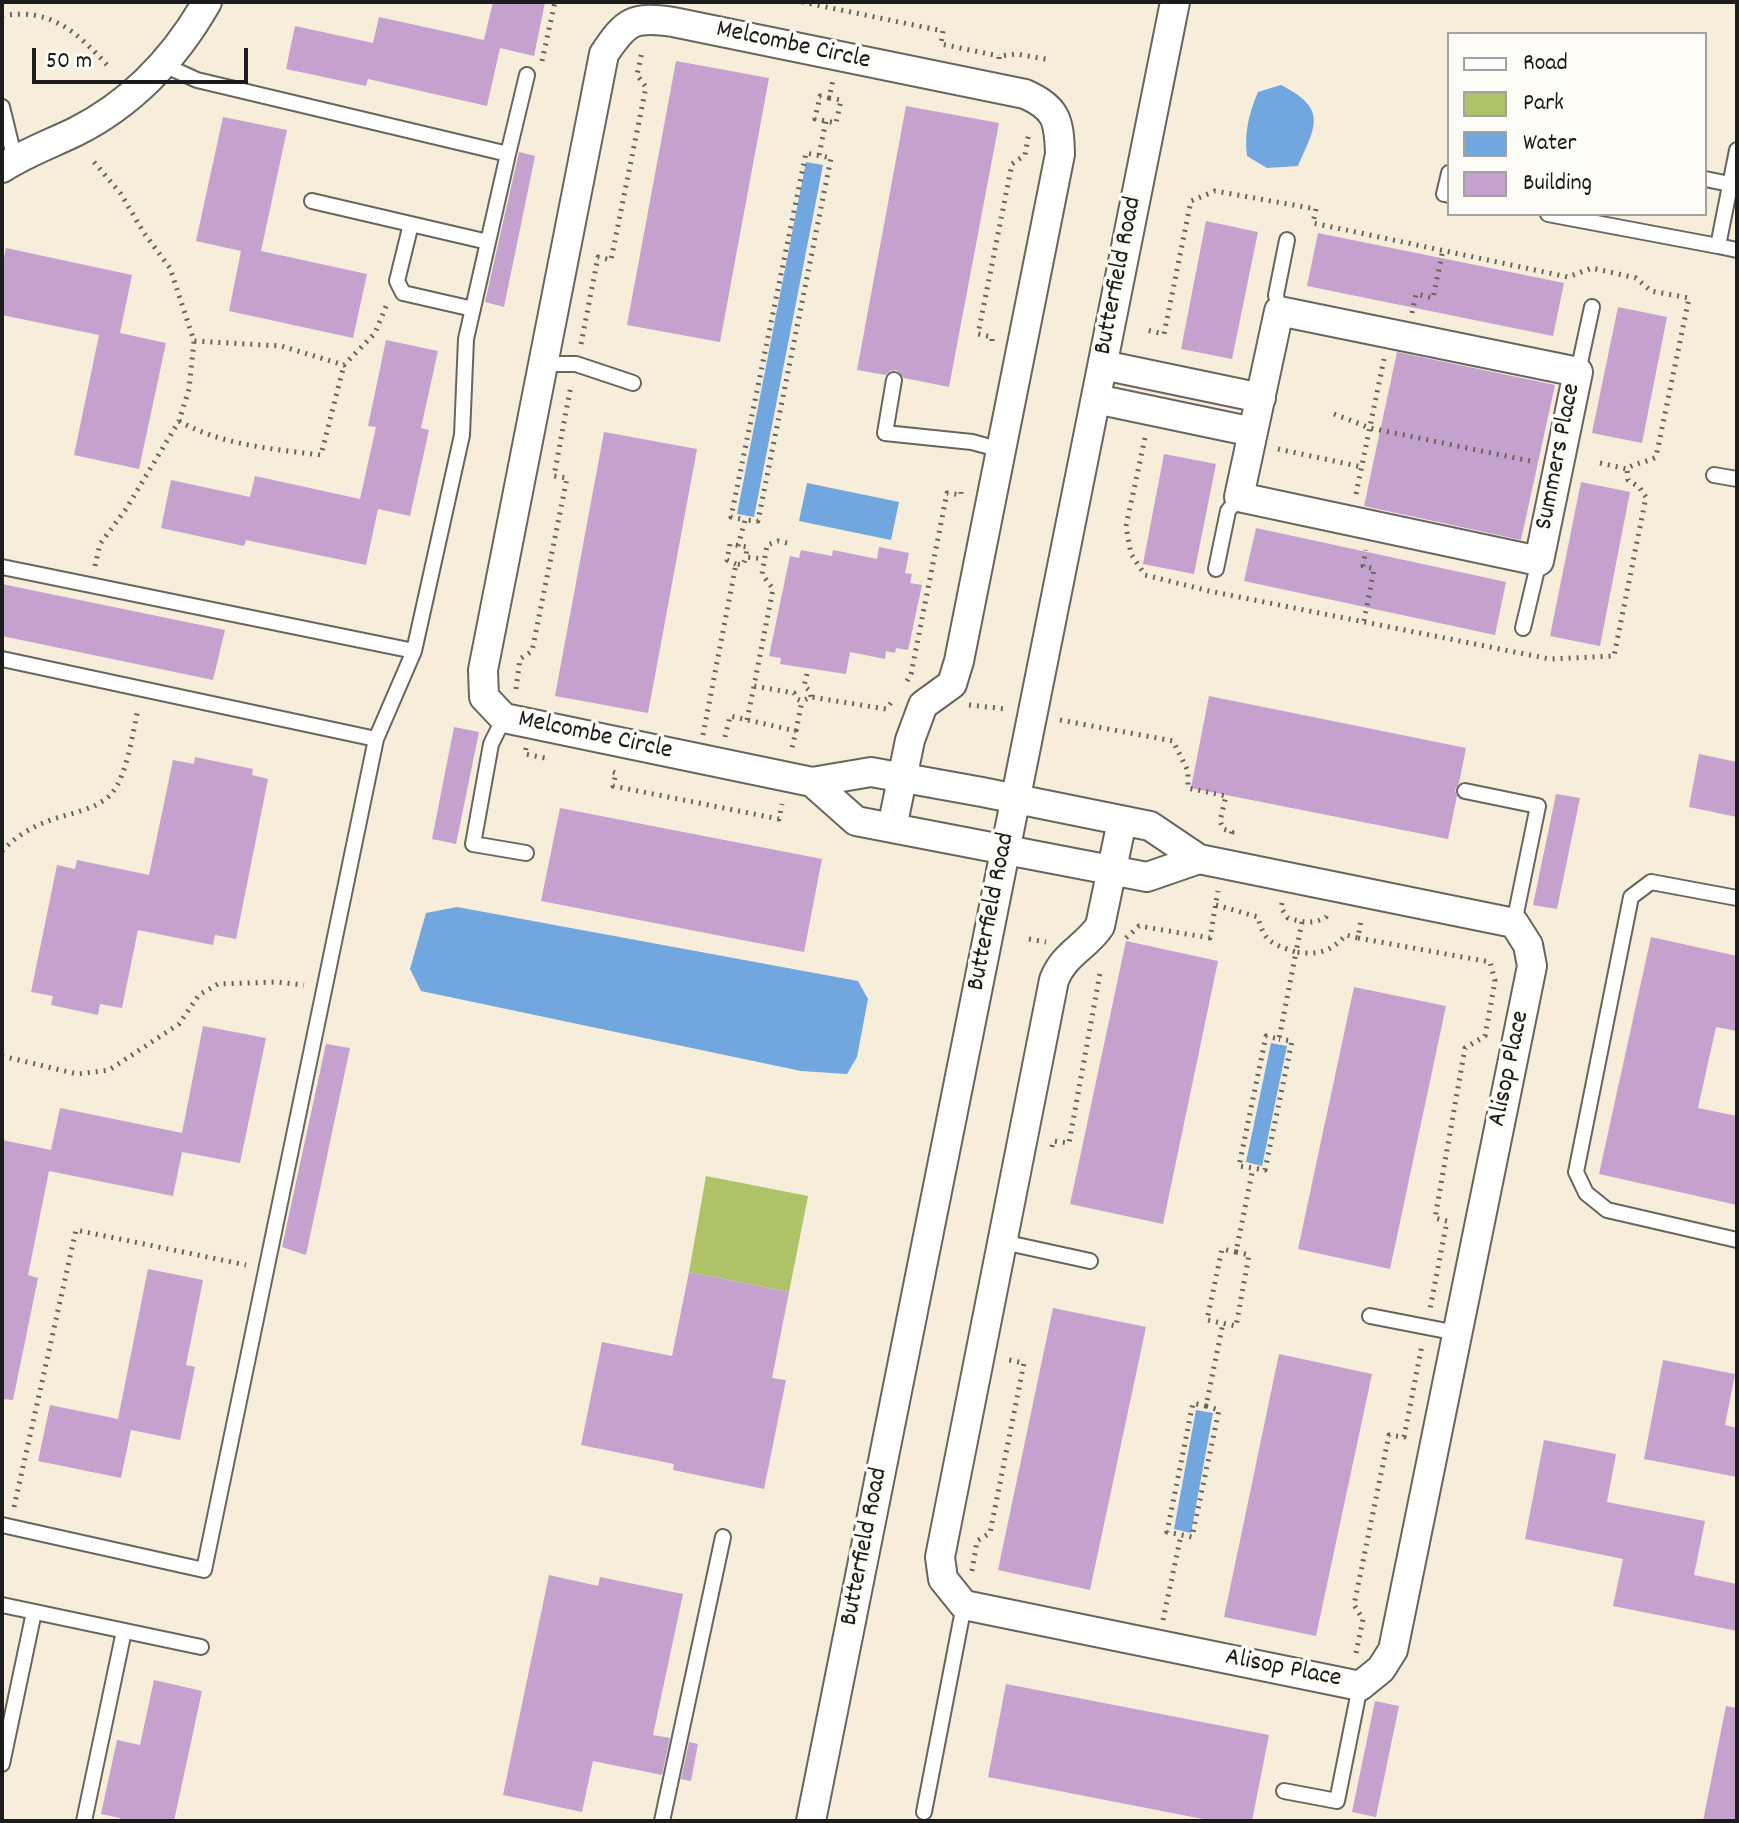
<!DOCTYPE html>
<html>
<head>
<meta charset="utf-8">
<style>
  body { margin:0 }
  #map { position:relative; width:1739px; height:1823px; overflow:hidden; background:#f6edda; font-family:Dekko,sans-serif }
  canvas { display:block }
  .frame { position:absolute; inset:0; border:4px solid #1c1c1c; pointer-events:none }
  .legend { position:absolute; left:1447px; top:32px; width:260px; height:184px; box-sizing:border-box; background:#fdfcf7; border:2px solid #a3a29f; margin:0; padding:10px 14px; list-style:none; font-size:24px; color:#1c1c1c }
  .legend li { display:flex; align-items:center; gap:16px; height:40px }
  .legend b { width:40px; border:2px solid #a3a29f }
  .scale { position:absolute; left:32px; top:48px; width:216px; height:36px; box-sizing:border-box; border:4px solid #1c1c1c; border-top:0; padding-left:10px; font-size:24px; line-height:28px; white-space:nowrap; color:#1c1c1c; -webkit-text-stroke:6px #fdfcf7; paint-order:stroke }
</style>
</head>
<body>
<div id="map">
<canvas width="1739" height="1823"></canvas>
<div class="frame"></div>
<ul class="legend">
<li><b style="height:10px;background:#fff"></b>Road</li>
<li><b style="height:22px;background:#aec368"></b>Park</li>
<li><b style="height:22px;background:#71a6de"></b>Water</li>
<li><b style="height:22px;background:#c5a2ce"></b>Building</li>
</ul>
<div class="scale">50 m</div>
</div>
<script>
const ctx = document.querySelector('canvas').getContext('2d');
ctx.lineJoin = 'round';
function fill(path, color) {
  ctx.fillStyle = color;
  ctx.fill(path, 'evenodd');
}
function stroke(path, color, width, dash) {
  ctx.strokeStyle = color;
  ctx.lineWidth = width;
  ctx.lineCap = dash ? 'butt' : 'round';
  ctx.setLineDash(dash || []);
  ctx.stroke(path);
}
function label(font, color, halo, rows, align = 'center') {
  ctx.font = font + ' Dekko,sans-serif';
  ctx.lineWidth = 7;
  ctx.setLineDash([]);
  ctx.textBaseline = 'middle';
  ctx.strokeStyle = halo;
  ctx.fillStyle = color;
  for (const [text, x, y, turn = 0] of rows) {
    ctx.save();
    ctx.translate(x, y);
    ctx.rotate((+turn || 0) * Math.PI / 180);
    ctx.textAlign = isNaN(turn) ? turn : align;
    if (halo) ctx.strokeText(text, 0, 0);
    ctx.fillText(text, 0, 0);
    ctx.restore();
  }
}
fill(new Path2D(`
  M706 1176 808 1196 789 1292 689 1272Z`), '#aec368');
fill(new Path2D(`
  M1281 85C1328 109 1316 126 1298 166L1267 168 1247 156C1244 133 1249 113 1258 92Z
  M806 162 823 165 754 517 737 514Z
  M807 483 899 502 891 540 799 521Z
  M457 907 858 981 868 999 857 1057 847 1074 801 1071 421 991 410 969 426 913Z
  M1271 1043 1287 1046 1262 1166 1246 1162Z
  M1196 1410 1213 1413 1191 1533 1174 1529Z`), '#71a6de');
fill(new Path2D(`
  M493 2H545L534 56 500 48 487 106 368 79 366 86 286 69 295 26 373 43 379 17 484 40Z
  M676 61 769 78 720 342 627 325Z
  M906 106 999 123 949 387 904 378 896 370 890 371 886 375 857 370Z
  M223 117 287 130 261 251 367 274 353 338 229 311 241 251 196 241Z
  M519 152 535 156 504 307 485 302Z
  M1206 221 1258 232 1232 359 1181 349Z
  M1318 233 1564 283 1553 336 1307 286Z
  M6 248 132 275 120 333 166 343 139 469 74 455 99 335 2 315V267Z
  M1618 307 1667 317 1642 443 1592 433Z
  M386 340 438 351 421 428 429 430 410 516 378 509 366 565 246 540 244 546 161 528 171 480 250 497 255 476 360 499 376 427 368 426Z
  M1397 352 1555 385 1521 540 1364 506Z
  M604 432 697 449 648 713 555 696Z
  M1164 454 1216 464 1194 574 1143 564Z
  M1581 482 1630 492 1600 646 1550 636Z
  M1256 528 1506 582 1495 635 1244 581Z
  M879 547 909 553 905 573 912 574 910 583 922 585 908 650 896 648 895 653 886 651 885 659 850 652 846 674 780 664 781 658 769 656 790 556 799 558 801 550 832 556 833 550 877 559Z
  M2 584 225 630 213 680 2 636Z
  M1209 696 1466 748 1459 783 1455 790 1457 796 1448 839 1191 788Z
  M454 727 479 732 456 844 432 839Z
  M1699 754 1737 762V817L1689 807Z
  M195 757 253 769 252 775 268 779 236 939 215 935 213 945 138 930 122 1008 100 1004 98 1015 51 1005 53 996 31 992 57 865 75 869 77 860 149 875 173 760 194 764Z
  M1556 794 1580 798 1557 909 1533 905Z
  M560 808 822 859 804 952 541 901Z
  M1651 937 1737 956V1031L1716 1027 1698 1108 1737 1116V1205L1599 1174Z
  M1126 941 1218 961 1163 1224 1070 1204Z
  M1354 987 1446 1006 1390 1269 1298 1249Z
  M203 1026 266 1038 240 1163 182 1152 173 1196 49 1171 28 1275 38 1278 13 1400 2 1399V1140L51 1150 60 1108 182 1133Z
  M326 1044 350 1048 306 1255 282 1247Z
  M148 1269 203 1280 186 1365 195 1367 180 1440 131 1430 121 1478 38 1461 50 1405 118 1419Z
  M689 1272 789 1292 772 1378 786 1380 764 1489 673 1470 674 1464 581 1445 602 1342 672 1356Z
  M1053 1308 1146 1327 1090 1590 998 1570Z
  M1279 1354 1372 1374 1316 1636 1224 1617Z
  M1663 1360 1735 1374 1725 1425 1737 1428V1477L1644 1459Z
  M1544 1440 1616 1454 1607 1502 1705 1521 1694 1575 1737 1584V1631L1613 1606 1623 1559 1525 1539Z
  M549 1575 598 1586 600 1577 683 1594 653 1735 670 1738 662 1775 593 1761 582 1812 503 1795Z
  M154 1680 202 1691 174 1821H120V1818L101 1814 117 1740 140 1745Z
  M1006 1684 1269 1735 1252 1821H1213L988 1777Z
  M1375 1701 1399 1706 1376 1817 1352 1812Z
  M1726 1706 1737 1708V1821H1703Z
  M689 1742 698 1744 691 1781 681 1779Z`), '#c5a2ce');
const lane = new Path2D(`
  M2 107 15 160
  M1737 150 1718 246 1737 250
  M508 154 527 75
  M1449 173 1444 194 1449 195
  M1705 179 1730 184
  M312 201 488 242
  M1548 214 1718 246
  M411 224 397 281 403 293 473 309
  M1279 311 1276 295 1287 240
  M543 364H576L633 383
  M1578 372 1592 307
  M894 380 885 433 972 442 1001 450
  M1714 475 1737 479
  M2 567 414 651
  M1216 569 1228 511 1239 497
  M1523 628 1539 561
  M2 659 376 739
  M504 718 491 744 473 844 526 853
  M1465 791 1538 806 1514 923
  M1737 898 1651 882 1631 897 1576 1172 1586 1193 1607 1210 1737 1240
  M1003 1242 1090 1261
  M1370 1316 1457 1333
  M2 1525 204 1570 376 739 414 651 462 435 466 339 508 154 197 80 164 65
  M2 1605 201 1647
  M2 1764 34 1612
  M1284 1791 1337 1801 1360 1686
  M924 1812 964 1605
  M84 1821 124 1631
  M662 1821 723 1537`);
const street = new Path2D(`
  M2 168C25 153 50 144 75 132 133 103 175 58 207 2
  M1279 311 1578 372 1539 561 1239 497Z
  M1103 365 1261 398
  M1096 399 1253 432
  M812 782 856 821 892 828 1147 877 1199 859
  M892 828 910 740 923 705 952 684 959 661 1060 154C1059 121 1057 108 1025 94L673 22C633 16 626 21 604 54L483 670 484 697 504 718 812 782 871 772 982 792 1150 826 1199 859 1514 923 1528 945 1532 966 1393 1650 1381 1669 1360 1686 964 1605 943 1579 940 1557 1054 980C1064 954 1085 948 1100 926L1122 821
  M811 1821 1175 2`);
stroke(lane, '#68655e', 18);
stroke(street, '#68655e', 32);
stroke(new Path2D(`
  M802 2 943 31 941 44 999 56
  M2 16C50 7 77 32 108 66
  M999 59V56L1016 54 1051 60
  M542 61 555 2
  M829 98 841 100 836 123 815 119 820 96 829 98 833 80
  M819 155 826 121
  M94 162 121 194 144 233 170 268 194 341 281 346 344 365 375 333 387 304
  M1412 313 1416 294 1433 298 1443 249
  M992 341V337L978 334 1012 164 1025 155 1029 132
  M581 344 598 257 611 260 646 87 637 75 642 51
  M1334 414 1370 428 1535 462
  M179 421C221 445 273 449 321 455L344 365
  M1145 438 1126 526 1131 554 1145 575 1209 591 1550 659 1614 656 1646 497 1639 487 1628 480 1627 469C1636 462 1646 463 1656 457L1689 298 1651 291 1636 278 1592 268 1568 277 1313 223 1316 209 1215 191 1191 201 1164 334 1146 330
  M1278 449 1362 467
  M1600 463 1627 469
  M1356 494 1384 359
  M787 543 778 541 767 545 762 574 773 589 754 686 794 693 797 699 802 701 811 697 886 709 894 699
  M738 546 745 520 731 517 806 153 831 158 758 521 745 520
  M736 564 727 560 730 544 747 547 746 556
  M95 566 100 544 126 509 179 421 189 389 194 341
  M1364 621 1374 569 1363 566 1366 550
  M807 674 804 686 810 691 811 697
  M907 681 911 674 947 493 961 495V492
  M516 689 520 659 532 651 567 478 554 476 571 385
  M969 705 1006 709
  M747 720 754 686
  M1060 720 1173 741 1188 771V788L1226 796 1220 821 1223 829 1232 832 1230 838
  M796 731 802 701
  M703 735 736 564 743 565 746 557 764 559
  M725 737 730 716 796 731 791 752
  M526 748 525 754 545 758
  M613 772 616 773 613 786 779 819 782 804
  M2 851C13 839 28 829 43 823 63 814 97 811 112 793 127 775 133 732 138 709
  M1282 903 1281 908 1288 918C1302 922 1313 925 1326 917L1328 913
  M1216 905 1258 917C1264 942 1272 944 1296 952L1279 1039 1266 1036 1239 1166 1265 1170 1292 1041 1279 1039
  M1302 922 1296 952C1319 955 1330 952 1346 935L1358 938 1361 920
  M1126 938 1139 926 1210 938 1218 891
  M1358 938 1490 962 1495 981 1485 1036 1465 1048 1435 1218 1447 1221 1430 1309
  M1029 939 1046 942
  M2 1056 77 1074 109 1070 179 1024 199 995 218 984 276 982 304 985
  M1052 1147 1053 1141 1069 1143 1100 973
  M1236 1252 1249 1255 1236 1326 1207 1320 1222 1249 1236 1252 1253 1168
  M1206 1406 1219 1410 1192 1537 1167 1532 1193 1403 1206 1406 1223 1323
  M14 1507 76 1230 246 1265
  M972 1571 977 1541 990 1533 1024 1363 1009 1360V1357
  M1163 1620 1181 1535
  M1356 1653 1363 1619 1354 1605 1389 1435 1404 1437 1422 1345`), '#68655e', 5, [2, 6]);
stroke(lane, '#fff', 14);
stroke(street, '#fff', 28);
label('26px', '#1c1c1c', '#fdfcf7', [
  ["Melcombe Circle",793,47,12],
  ["Butterfield Road",1120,276,-79],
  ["Summers Place",1560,457,-79],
  ["Melcombe Circle",595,737,12],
  ["Butterfield Road",993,912,-79],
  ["Alisop Place",1511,1069,-78],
  ["Butterfield Road",866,1547,-79],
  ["Alisop Place",1283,1670,11]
]);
</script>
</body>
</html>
